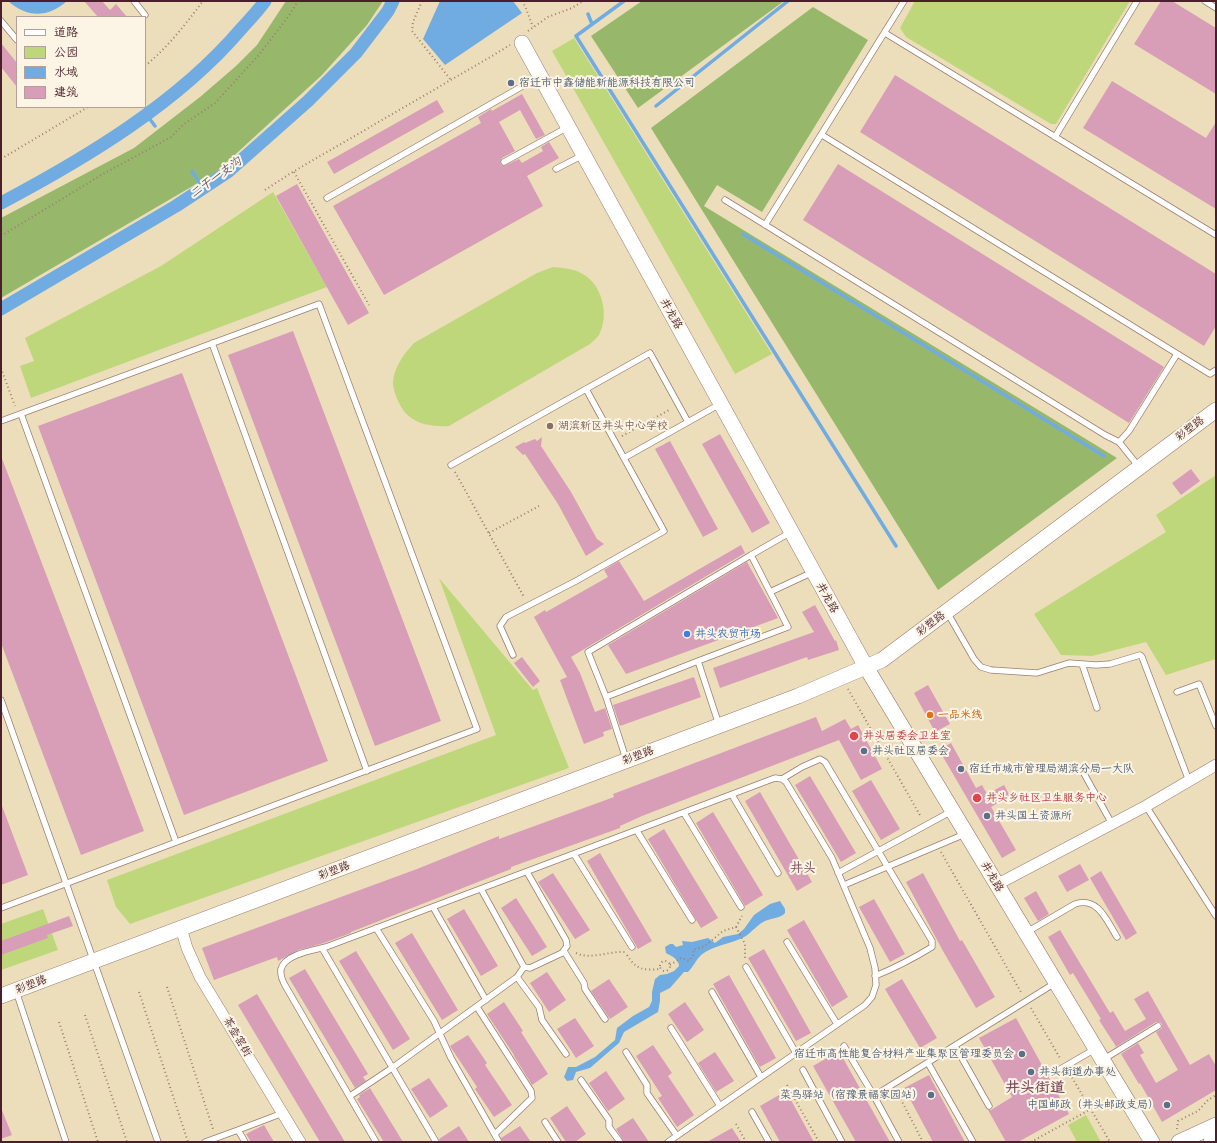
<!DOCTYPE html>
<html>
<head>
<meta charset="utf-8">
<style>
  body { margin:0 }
  #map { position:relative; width:1217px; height:1143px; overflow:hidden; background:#ecdeba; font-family:"Shantell Sans","LXGW WenKai TC",sans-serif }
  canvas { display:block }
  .frame { position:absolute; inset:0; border:2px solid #4a1f2b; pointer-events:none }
  .legend { position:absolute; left:16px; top:16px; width:130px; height:92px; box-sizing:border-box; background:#fcf5e5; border:1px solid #b59f9b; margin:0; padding:5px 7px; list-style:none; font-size:12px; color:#4a1f2b }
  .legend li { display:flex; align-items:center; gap:8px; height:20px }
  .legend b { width:20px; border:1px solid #b59f9b }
</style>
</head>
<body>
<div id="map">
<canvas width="1217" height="1143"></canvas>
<div class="frame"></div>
<ul class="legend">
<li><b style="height:5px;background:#fff"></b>道路</li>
<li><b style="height:11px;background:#bfd77b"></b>公园</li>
<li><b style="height:11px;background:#70ace2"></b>水域</li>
<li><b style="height:11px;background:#d89eb7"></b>建筑</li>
</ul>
</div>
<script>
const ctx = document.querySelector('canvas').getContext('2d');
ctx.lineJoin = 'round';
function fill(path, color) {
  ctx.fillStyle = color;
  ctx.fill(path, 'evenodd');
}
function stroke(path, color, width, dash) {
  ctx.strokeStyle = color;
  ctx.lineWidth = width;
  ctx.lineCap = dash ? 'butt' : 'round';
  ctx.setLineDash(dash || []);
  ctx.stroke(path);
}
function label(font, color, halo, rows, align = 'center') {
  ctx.font = font + ' "Shantell Sans","LXGW WenKai TC",sans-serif';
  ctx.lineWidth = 4;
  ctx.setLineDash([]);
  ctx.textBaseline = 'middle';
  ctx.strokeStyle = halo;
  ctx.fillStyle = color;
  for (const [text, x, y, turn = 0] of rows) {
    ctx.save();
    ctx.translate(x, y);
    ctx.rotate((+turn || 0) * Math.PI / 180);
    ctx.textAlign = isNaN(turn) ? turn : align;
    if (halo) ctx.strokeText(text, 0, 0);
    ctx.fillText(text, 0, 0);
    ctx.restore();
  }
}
fill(new Path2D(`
  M915 1H1130L1056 124H1051L906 37 900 28Z
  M574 38 772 354 735 374 552 51Z
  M273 192 327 287 31 398 20 366 34 361 25 338 161 266Z
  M553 267C564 268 577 269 586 276 603 288 609 316 599 335 597 338 593 341 590 344L449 426C437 427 419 425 410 417 401 411 394 394 393 384 393 368 404 354 414 343L537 273Z
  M1216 475V659L1166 675 1146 642 1092 656 1061 655 1034 614 1166 532 1156 515Z
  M439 578 533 690 537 688 569 768 130 924 116 907 107 880 496 735Z
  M43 909 58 950 1 970V924Z
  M1086 1115 1101 1142H1077L1068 1125Z`), '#bfd77b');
fill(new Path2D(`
  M286 1H383L367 25 322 75 215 173 1 298V218L134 148 200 97 236 66 257 45Z
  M642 1H784L638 108 591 36Z
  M813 7 868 40 762 212 717 185 704 206 1117 458 938 590 651 128Z`), '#97b86b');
fill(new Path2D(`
  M8 1H67C48 18 27 18 8 1Z
  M440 1H513L522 13 445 65 423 39Z
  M780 901 785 909V913C781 918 772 918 765 921 757 925 753 931 746 936 732 944 713 945 701 955 696 960 693 967 688 972H684L670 988 660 993V1001L658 1012 624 1032 619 1043 590 1068 576 1072 573 1080 567 1081 564 1077 568 1067H576L595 1057 615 1040 617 1028 633 1016 649 1007 652 1001V992L655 979 660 975 667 974 674 971 679 966C679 959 671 956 666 953L665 947 670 944H673L676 947 683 945 682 941 692 942 708 938 715 943 723 937 738 934 744 929 754 915 770 904Z`), '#70ace2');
stroke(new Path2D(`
  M624 1 576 36 896 546
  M588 14 592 24
  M656 106 788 1
  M146 114 155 126
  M192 171 203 188
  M743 234 1104 456`), '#70ace2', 3.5);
stroke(new Path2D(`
  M1 203C86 158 178 103 241 29 249 20 258 11 265 1
  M1 309 176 206 229 171 308 101 356 53 388 11 393 1`), '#70ace2', 13);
fill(new Path2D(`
  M84 1H102L110 10 116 4 127 17H98Z
  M1161 1H1172L1216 28V94L1134 44Z
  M1 43 17 63V87L1 67Z
  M895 75 1216 274V326L1204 346 860 132Z
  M1112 81 1206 138 1216 122V209L1083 128Z
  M522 94 545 135 536 139 520 110 499 122 515 151 502 158 500 162 501 165 504 166 519 159 522 163 543 151 541 147 549 142 559 158 527 176 543 206 384 295 333 206 481 123 478 117 491 109 492 111Z
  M437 100 444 112 334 174 327 162Z
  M838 164 1164 367 1129 423 803 220Z
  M297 184 369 313 348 325 276 196Z
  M293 331 441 721 375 746 228 355Z
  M182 373 328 761 184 815 38 426Z
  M720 434 770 523 752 533 702 444Z
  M542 437 541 446 571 492 597 539 604 544 586 556 558 504 525 454 523 455 515 447 524 442 525 443 535 439 537 441Z
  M670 441 718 529 703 537 655 449Z
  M1 456 144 831 81 855 1 643Z
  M1191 469 1200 481 1181 495 1172 483Z
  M741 545 745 553 571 657 580 673 595 712 605 708 612 729 603 732 604 736 584 744 560 680 567 677 534 617 545 610 546 612 608 577 604 570 619 561 644 601Z
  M747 562 778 618 626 674 608 645Z
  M815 605 835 641 836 640 839 650 808 660 807 657 720 688 713 668 814 632 802 612Z
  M522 657 540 681 533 687 514 663Z
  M694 677 701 697 620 726 613 705Z
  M928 685 950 724 935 732 914 693Z
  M816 717 822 731 845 719 851 729 858 725 882 769 861 780 839 740 642 816 620 826V828L511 867V869L351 932V933L324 943 299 950 278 961 277 957 214 980 202 948 417 869 499 836V839L614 797 613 794Z
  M951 743 976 788 982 785 987 794 1004 785 1010 796 991 807 1016 850 1002 858 939 750Z
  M810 776 856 853 841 862 795 785Z
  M871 780 900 829 881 840 852 791Z
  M760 792 812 882 797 891 745 801Z
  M1 806H2L28 875 1 885Z
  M713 812 763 895 745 906 696 823Z
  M664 829 718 918 701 928 648 839Z
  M600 853 652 941 638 949 587 861Z
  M1080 864 1089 880 1067 892 1058 876Z
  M1101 871 1137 933 1126 940 1090 878Z
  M553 873 590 930 575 939 538 882Z
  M923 873 960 941 962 940 995 997 976 1008 943 951 906 882Z
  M1036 891 1049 914 1038 921 1024 898Z
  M516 898 547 947 532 956 501 908Z
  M874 899 905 954 890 962 859 907Z
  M464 909 498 966 481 976 447 919Z
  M69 916 73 926 47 935 48 938 1 955V941Z
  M804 920 848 997 832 1007 787 930Z
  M1060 930 1110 1013 1113 1011 1125 1031 1146 1019 1134 999 1148 991 1190 1065 1209 1054 1216 1066V1090L1162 1122 1140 1083 1139 1084 1121 1054 1138 1043 1144 1053 1140 1055 1156 1083 1178 1070 1156 1032 1162 1028V1024L1160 1022H1156L1116 1047 1115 1045 1099 1020 1101 1019 1073 973 1070 975 1048 937Z
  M412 933 458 1010 442 1020 395 943Z
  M764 949 811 1033 796 1041 748 958Z
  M356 951 410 1039 393 1050 339 961Z
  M305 969 368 1074 363 1077 366 1081 355 1088 289 978Z
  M547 972 566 1000 549 1012 530 983Z
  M729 975 776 1058 760 1067 713 984Z
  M609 979 628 1007 610 1019 591 991Z
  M902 979 937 1038 920 1048 885 989Z
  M257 994 345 1142H320L238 1005Z
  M504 1002 523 1031 521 1032 548 1074 532 1085 514 1056V1055L487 1014Z
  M685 1002 704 1030 687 1042 668 1014Z
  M575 1018 594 1046 576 1058 557 1029Z
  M1016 1018 1069 1114 1018 1142H1006L988 1110H991L1012 1097 979 1038Z
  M468 1035 487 1063 485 1065 512 1105 494 1117 475 1089 477 1087 450 1046Z
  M653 1045 672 1073 668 1076 694 1115 677 1127 658 1098 662 1096 636 1056Z
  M839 1051 890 1142H856L813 1066Z
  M715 1052 734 1081 716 1092 698 1063Z
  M606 1071 625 1099 608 1111 589 1083Z
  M929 1075 965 1142H933L904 1088Z
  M429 1078 448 1106 430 1118 411 1089Z
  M370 1088 403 1142H384L357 1099 360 1097 359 1095Z
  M786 1091 814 1142H780L760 1106Z
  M567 1106 586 1134 575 1142H566L550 1118Z
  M1 1108 12 1135 1 1139Z
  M633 1118 649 1142H624L616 1129Z
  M264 1125 274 1142H251L246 1134Z
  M459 1126 469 1142H440L439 1139Z
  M520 1126 531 1142H503L501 1138Z
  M732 1128 741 1142H707Z`), '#d89eb7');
const lane = new Path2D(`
  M134 1 145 15
  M1205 1 1216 8
  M1 21 17 40
  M885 33 1216 235
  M822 135 1210 374 1216 370
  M1055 137 1137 1
  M504 162 568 127
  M556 169 583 155
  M327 198 540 76
  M725 200 1105 435 1119 442 1139 467
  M765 225 904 1
  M212 343 367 771
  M21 414 176 842
  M1 421 319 304 477 729 1 908
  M1119 442 1129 431 1177 354
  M624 458 720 404
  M451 465 650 353 688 422
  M751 555 791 532
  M770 592 813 572
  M947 612 974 659 981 667 991 670 1037 673 1069 663 1096 665 1110 664 1140 655 1142 657 1189 781
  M513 655 500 626 506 617 576 581 664 531 586 389
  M698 661 606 697 588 652 751 555 788 627 698 661 719 725
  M1082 664 1097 708
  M1177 692 1199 684 1216 726
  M606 697 626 759
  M1 700 158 1142
  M1082 770 1112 824
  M782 779 802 767 820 759 825 762 932 941V947C914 958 895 968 875 976
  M732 795 778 873
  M1146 806 1216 916
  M684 813 741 907
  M637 831 692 920
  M574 854 632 947
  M838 873 952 811
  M844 885 965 834
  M481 889 524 967 530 968 562 953 567 946 566 940 527 872
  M433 907 486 1000
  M376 928 434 1021 451 1058 499 1142
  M1027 932 1075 904C1098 896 1107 921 1117 937
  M787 942 837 1024
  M322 948 436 1142
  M564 951 584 983 585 989 605 1019
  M746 967 796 1053
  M517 977 539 1007 542 1020 566 1054
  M16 991 66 1142
  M712 992 761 1077
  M477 1007 531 1091 532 1098 495 1134
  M671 1028 720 1106
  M844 1046 874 1096
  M955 1046 989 1106
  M626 1052 647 1085V1093L677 1136
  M1104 1059 1158 1026
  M928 1063 973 1142
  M803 1070 842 1142
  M1052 1074 1095 1049
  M581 1080 609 1120V1127L620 1142
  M350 1096 392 1068 517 977 524 967
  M752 1112 769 1142
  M545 1122 558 1142
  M238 1130 283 1113
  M205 1142 238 1130 245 1142
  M376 1142 286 987C283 982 280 975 281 969 285 954 314 950 326 947L775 778 782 779 786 782 832 858 870 948 875 968 876 985 872 997 865 1005 668 1142
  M899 1142 874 1096 1055 983`);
const street = new Path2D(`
  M996 885 1146 806 1216 765
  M181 928 187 948 200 977 300 1142`);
const secondary = new Path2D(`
  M522 43 866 667 1152 1142
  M1 996 798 696 882 660 1216 410
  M1179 1142 1216 1125
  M1211 1142 1216 1139`);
stroke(lane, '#9b7e72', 7);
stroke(street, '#9b7e72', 12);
stroke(secondary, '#9b7e72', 16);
stroke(new Path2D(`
  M422 1 413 22 412 31 451 80
  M522 1 525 6 533 27
  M528 31 548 17 572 8 583 1
  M145 66C168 47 185 25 203 1
  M1 159 88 107
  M294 172 369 305
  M265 190 291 173 492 56 510 45
  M1 236 103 174 171 137 184 124 215 103 258 56 288 17 298 1
  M1 368 15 406
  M622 436 671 409
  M455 472 524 597
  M489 533 539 506
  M848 689 921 817
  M941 852 1022 994
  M736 927 745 944V960
  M576 953C591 960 609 951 625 952
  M627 955C637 971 644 970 661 969
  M660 966a5 5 0 1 1 10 0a5 5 0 1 1-10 0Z
  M670 965 681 958 689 961 694 954 693 950 705 946 723 931 736 927 742 916
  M167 987 213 1129
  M139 992 188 1142
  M1031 1008 1061 1060
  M85 1015 127 1142
  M59 1022 98 1142
  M1070 1074 1110 1142
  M787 1085 819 1142
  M897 1092 923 1142
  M736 1124 746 1142
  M1177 1129 1178 1121 1198 1111 1208 1100 1216 1095
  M1031 1142 1091 1109`), '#9b7e72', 2, [1, 3]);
stroke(lane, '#fff', 5.5);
stroke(street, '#fff', 11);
stroke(secondary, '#fff', 15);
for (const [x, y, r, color] of [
  [511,83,4,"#5c6f8a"],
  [550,426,4,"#8d6e63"],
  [687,634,4,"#3f7fe0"],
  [930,715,4,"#e8710a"],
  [854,736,5,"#e0444e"],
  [864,751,4,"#5c6f8a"],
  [961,769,4,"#5c6f8a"],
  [977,798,5,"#e0444e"],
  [987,816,4,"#5c6f8a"],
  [1022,1054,4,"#5c6f8a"],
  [1031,1072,4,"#5c6f8a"],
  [931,1095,4,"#5c6f8a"],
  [1167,1105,4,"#5c6f8a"]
]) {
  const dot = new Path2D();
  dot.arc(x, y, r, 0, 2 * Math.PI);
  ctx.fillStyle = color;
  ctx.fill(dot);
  stroke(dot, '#fcf5e5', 1.5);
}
label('11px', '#4e5e75', '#fcf5e5', [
  ["宿迁市中鑫储能新能源科技有限公司",519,83],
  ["井头社区居委会",872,751],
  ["宿迁市城市管理局湖滨分局一大队",969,769],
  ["井头国土资源所",995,816],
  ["宿迁市高性能复合材料产业集聚区管理委员会",1014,1054,"right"],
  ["井头街道办事处",1039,1072],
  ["菜鸟驿站（宿豫景福家园站）",923,1095,"right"],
  ["中国邮政（井头邮政支局）",1159,1105,"right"]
], 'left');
label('11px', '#4a1f2b', '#fcf5e5', [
  ["井龙路",671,314,61],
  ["彩塑路",1190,429,-37],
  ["井龙路",827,598,61],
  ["彩塑路",931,624,-37],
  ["彩塑路",638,756,-21],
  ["彩塑路",334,871,-21],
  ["井龙路",992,877,59],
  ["彩塑路",31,985,-21],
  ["茶壶窑街",237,1037,59]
]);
label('11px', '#785e54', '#fcf5e5', [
  ["湖滨新区井头中心学校",558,426]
], 'left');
label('11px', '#366cbe', '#fcf5e5', [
  ["井头农贸市场",695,634]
], 'left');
label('11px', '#c56008', '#fcf5e5', [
  ["一品米线",938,715]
], 'left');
label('11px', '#be3a42', '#fcf5e5', [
  ["井头居委会卫生室",863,736],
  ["井头乡社区卫生服务中心",986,798]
], 'left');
label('italic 12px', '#57506b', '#fcf5e5', [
  ["二干一支沟",216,178,-36]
]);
label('13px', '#7c4b5c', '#fcf5e5', [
  ["井头",803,869]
]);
label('bold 15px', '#7c4b5c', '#fcf5e5', [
  ["井头街道",1035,1088]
]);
</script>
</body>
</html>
